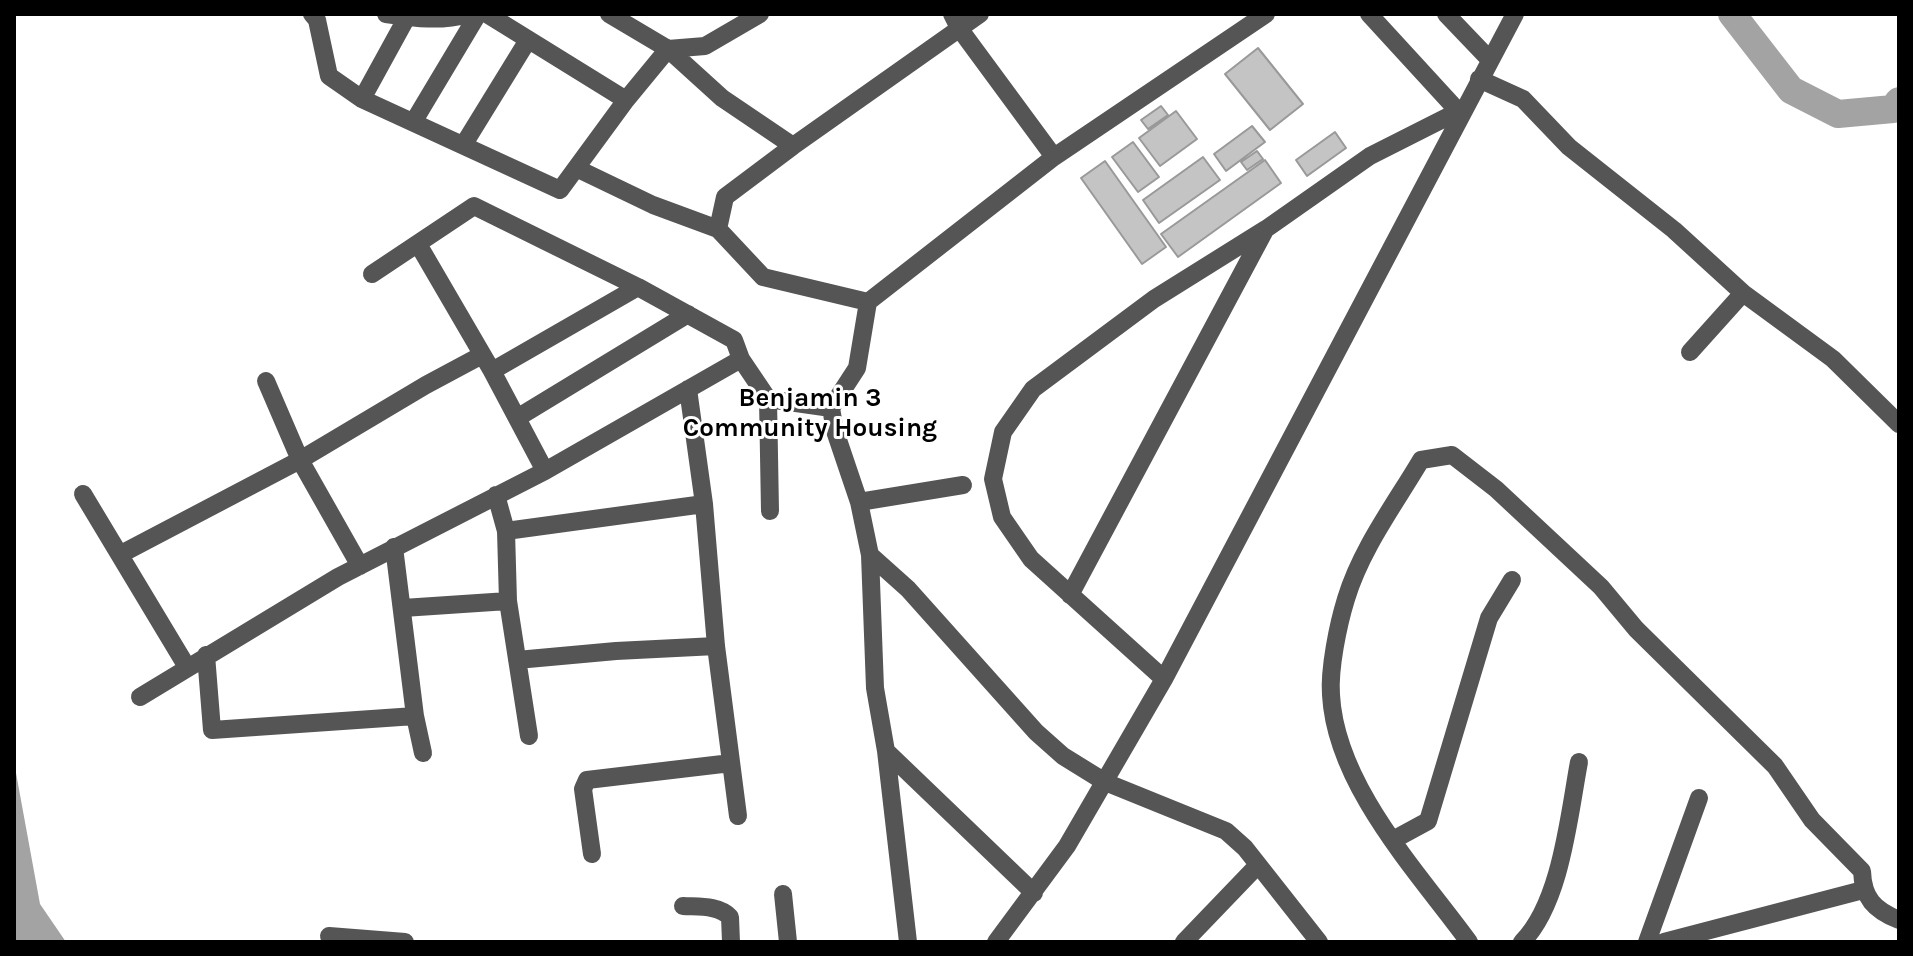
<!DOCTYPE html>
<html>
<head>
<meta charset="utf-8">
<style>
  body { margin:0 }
  #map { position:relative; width:1913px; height:956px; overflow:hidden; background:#fff; font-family:Karla,sans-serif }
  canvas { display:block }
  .frame { position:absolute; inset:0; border:16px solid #000; pointer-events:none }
</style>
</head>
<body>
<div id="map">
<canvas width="1913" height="956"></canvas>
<div class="frame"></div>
</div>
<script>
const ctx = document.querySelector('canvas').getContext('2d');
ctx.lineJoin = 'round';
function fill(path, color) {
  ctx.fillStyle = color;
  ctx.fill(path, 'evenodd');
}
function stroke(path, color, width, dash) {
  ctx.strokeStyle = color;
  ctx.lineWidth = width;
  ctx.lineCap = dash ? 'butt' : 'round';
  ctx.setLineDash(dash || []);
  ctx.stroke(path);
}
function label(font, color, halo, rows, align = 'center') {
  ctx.font = font + ' Karla,sans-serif';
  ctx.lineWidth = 6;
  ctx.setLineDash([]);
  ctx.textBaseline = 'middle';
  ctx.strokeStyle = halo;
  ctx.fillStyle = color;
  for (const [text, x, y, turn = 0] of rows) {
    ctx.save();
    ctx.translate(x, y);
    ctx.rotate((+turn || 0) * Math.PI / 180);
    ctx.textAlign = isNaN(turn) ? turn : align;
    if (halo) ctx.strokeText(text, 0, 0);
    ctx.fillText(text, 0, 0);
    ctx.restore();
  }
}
fill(new Path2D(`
  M14 762 40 904 66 942H14Z`), '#a3a3a3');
stroke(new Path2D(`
  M1732 14 1791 90 1838 114 1893 109 1899 101`), '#a3a3a3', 28);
const building = new Path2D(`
  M1258 48 1303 104 1270 130 1225 74Z
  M1161 106 1168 115 1148 129 1141 120Z
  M1176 111 1197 139 1160 166 1139 138Z
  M1252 126 1265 142 1226 171 1214 154Z
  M1335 132 1346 148 1307 176 1296 160Z
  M1133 142 1159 177 1138 192 1112 157Z
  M1257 151 1263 159 1247 170 1241 162Z
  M1203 157 1220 180 1159 223 1143 200Z
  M1265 160 1281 183 1178 257 1161 234Z
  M1105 161 1166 247 1142 264 1081 178Z`);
fill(building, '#c4c4c4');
stroke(building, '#999', 2);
stroke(new Path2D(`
  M312 14 317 20 329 76 362 99 560 190 626 100 668 49 705 46 760 14
  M386 14C414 18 440 22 468 14
  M487 14 626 100
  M609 14 668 49 722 98 793 146
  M952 14 959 28 1054 157
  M1369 14 1458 111
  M1446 14 1490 60
  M1479 79 1523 99 1569 147 1674 230 1743 293 1833 359 1899 424
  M362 99 407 17
  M414 121 478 14
  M464 144 528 40
  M578 169 653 205 718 229
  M418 244 492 371 545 471
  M372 274 474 206 638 287 734 340 741 359
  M868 302 763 277 718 229 725 197 793 146 980 14
  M1690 352 1743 293
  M492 371 638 287
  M266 381 300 460 360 566
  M688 389 704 504 716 646 738 816
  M517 418 688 314
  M83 494 187 667
  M496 495 506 531 508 601 529 736
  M859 502 963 485
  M770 511 768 399 831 408
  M506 531 704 504
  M394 547 415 716 423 753
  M121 554 300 460 426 385 482 355
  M870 555 908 589 1036 732 1063 756 1105 782 1226 831 1245 848 1319 942
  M1070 595 1264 232
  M403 608 508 601
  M206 655 212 730 415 716
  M517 660 616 651 716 646
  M1164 679 1031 559 1002 517 993 479 1003 432 1033 389 1154 299 1266 229 1370 156 1463 109
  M140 697 338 577 545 471 741 359 768 399
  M886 751 1034 893
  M1393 840 1428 821 1489 618 1512 580
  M592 854 583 789 587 780 731 763
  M783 894 788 942
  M683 906C699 907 718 905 730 917L731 942
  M329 936 405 942
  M908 942 886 751 875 688 870 555 859 502 835 431 831 408 857 368 868 302 1054 157 1266 14
  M996 942 1067 846 1164 679 1515 14
  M1184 942 1257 866
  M1469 942C1418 872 1336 786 1331 695 1329 669 1338 625 1346 599 1361 549 1395 504 1421 460L1452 455 1496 489 1601 587 1636 629 1775 766 1812 820 1862 871C1863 898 1874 910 1899 920
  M1522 942C1561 903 1569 815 1579 762
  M1647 942 1699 798
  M1664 942 1863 890`), '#555', 18);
label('bold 26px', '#000', '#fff', [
  ["Benjamin 3",810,399],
  ["Community Housing",810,429]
]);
</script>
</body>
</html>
